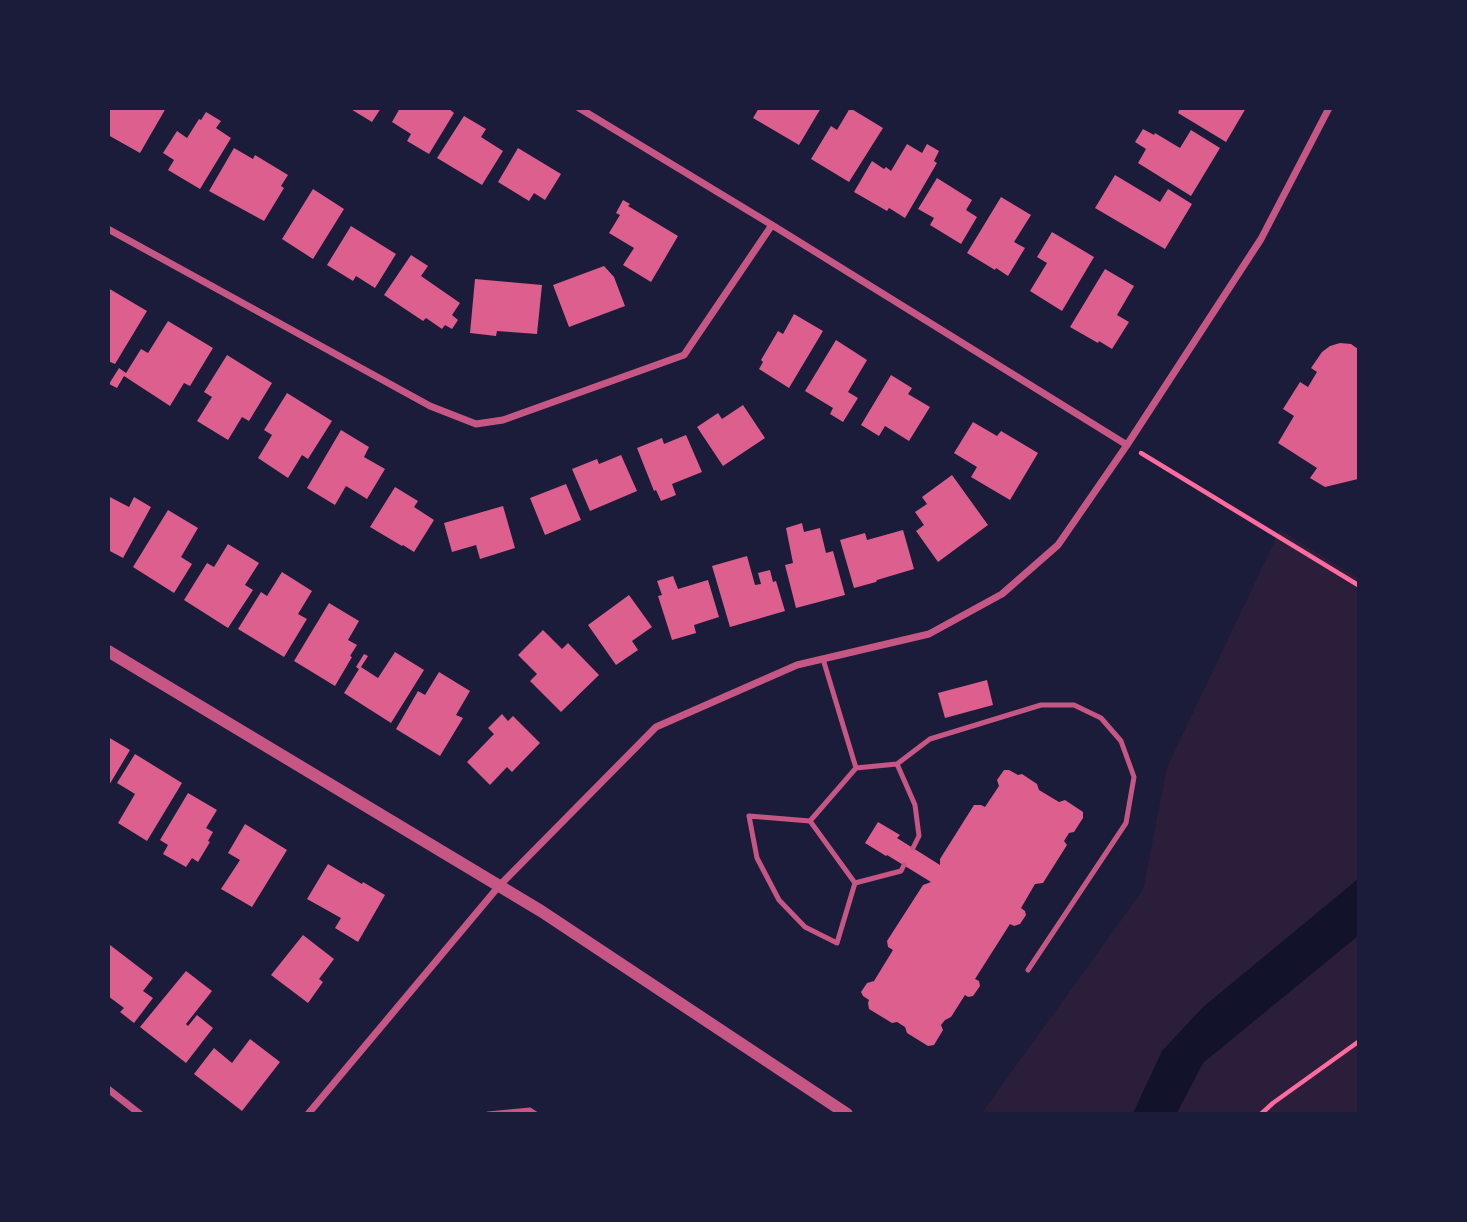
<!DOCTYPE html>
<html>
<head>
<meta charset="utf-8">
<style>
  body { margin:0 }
  #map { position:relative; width:1467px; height:1222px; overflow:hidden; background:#1b1b3a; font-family:"PT Sans",sans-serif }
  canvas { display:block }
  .frame { position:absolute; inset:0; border:110px solid #1b1b3a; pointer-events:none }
</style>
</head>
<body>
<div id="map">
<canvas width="1467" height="1222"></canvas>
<div class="frame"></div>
</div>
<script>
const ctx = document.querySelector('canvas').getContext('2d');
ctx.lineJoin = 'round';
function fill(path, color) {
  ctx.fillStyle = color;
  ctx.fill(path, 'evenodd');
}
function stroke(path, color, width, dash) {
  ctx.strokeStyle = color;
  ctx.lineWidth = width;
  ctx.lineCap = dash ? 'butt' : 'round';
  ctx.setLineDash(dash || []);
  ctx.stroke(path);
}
fill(new Path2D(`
  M1280 530 1358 578V1113L981 1114 1143 890 1167 767Z`), '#2a1e3b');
fill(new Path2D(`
  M1358 879V936L1203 1063 1177 1113H1133L1162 1051 1203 1007Z`), '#12122b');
fill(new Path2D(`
  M108 108H166L140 153 108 135Z
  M349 108H381L372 122Z
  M400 108H448L454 113 429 154 407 141 411 134 392 122Z
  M759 108H821L799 145 753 118Z
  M850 108 883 128 849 182 811 159 831 126 837 130Z
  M1180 108H1246L1226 142 1178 113Z
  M206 112 221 121 216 128 231 138 200 189 168 170 174 160 163 153 177 131 187 138 199 119 201 120Z
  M464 116 486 129 481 137 503 151 482 185 437 158Z
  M1143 129 1154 135 1155 133 1180 148 1191 130 1220 148 1191 196 1138 163 1146 149 1135 142Z
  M907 144 922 153 927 144 939 151 934 161 937 163 905 218 889 208 887 211 854 192 872 161 884 169 886 167 891 171Z
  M234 148 253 159 255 155 288 175 281 186 284 188 264 221 209 191Z
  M518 148 561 174 545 200 534 193 529 201 498 182Z
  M1115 175 1160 202 1168 189 1192 204 1165 249 1095 208Z
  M937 178 972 200 966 210 977 217 961 244 930 225 934 218 918 209Z
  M313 189 344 209 313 259 282 239Z
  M1001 197 1031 215 1014 242 1025 248 1008 276 996 268 995 270 967 253Z
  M623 200 630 204 628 206 678 236 651 282 623 265 634 248 609 233 620 215 616 213Z
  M351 226 396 254 375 288 356 276 353 281 327 265Z
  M1052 232 1094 257 1062 311 1030 291 1047 263 1037 257Z
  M411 255 428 266 421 276 460 303 452 315 458 320 452 329 445 325 442 329 426 318 423 321 384 295Z
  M604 266 614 277 625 306 569 327 553 285Z
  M1105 269 1134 286 1117 315 1129 322 1112 349 1099 341 1098 343 1070 327Z
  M475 279 542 285 537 334 497 331 496 336 470 333Z
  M108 288 147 311 115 364 108 361Z
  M794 314 823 331 789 388 759 369 763 362 761 360 778 331 783 334Z
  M168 321 213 348 190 386 184 383 170 406 124 376 117 388 109 384 119 368 126 373 141 349 148 353Z
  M836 340 867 360 848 392 858 398 843 422 830 414 833 408 805 391Z
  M1340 343 1351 344 1358 349V479L1325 487 1310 478 1317 468 1278 443 1294 416 1283 409 1300 382 1308 387 1317 372 1311 368 1322 352 1330 346Z
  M227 355 272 383 249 421 242 417 228 440 197 421 212 397 204 392Z
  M891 375 912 388 908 394 930 407 909 441 885 426 879 436 861 425Z
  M287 393 332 421 308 459 302 455 288 478 258 458 272 435 264 430Z
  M743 405 765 438 723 466 697 427 718 413 722 419Z
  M973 422 997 436 1001 431 1038 453 1010 500 971 477 977 467 954 453Z
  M341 430 369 447 364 457 385 469 367 499 346 486 335 505 307 488Z
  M686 435 702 472 672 484 676 495 661 501 656 490 654 491 637 448 662 438 664 444Z
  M621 455 637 491 590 511 572 469 597 459 599 464Z
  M952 475 988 525 938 562 916 531 924 525 915 512 927 504 922 497Z
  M566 484 581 520 545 535 530 498Z
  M395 487 418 501 414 507 434 520 414 552 403 545 402 546 370 527Z
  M108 496 129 507 134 497 151 507 123 558 108 550Z
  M503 506 515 548 480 559 476 545 452 552 444 523Z
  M168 510 198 528 181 557 192 564 174 593 133 567Z
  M802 523 804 532 820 528 826 553 833 551 845 595 796 608 785 565 793 563 786 528Z
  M903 530 914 569 877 580 876 582 854 588 840 540 865 533 867 540Z
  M228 544 259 563 245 585 253 590 228 628 184 600 207 563 214 567Z
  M747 556 755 585 761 584 758 573 770 570 773 582 776 581 785 611 730 627 712 566Z
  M282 572 312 591 298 614 307 619 284 657 238 629 261 592 267 596Z
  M673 576 678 589 708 580 719 617 694 625 696 633 672 640 658 596 662 595 657 581Z
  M629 595 652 627 632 641 638 650 616 665 588 625Z
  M329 603 359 621 348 640 357 645 350 656 352 657 335 686 294 661Z
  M543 630 562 649 568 643 599 675 561 712 530 681 537 674 518 655Z
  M395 652 424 670 391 723 344 693 359 669 356 667 364 654 368 656 361 667 378 678Z
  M439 672 470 691 456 715 463 718 440 756 396 729 418 691 425 695Z
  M987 680 993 705 945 718 938 693Z
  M502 714 508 721 513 716 540 743 512 772 507 767 490 785 467 762 494 734 488 728Z
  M108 737 130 750 108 787Z
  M135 754 182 783 147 841 118 823 135 794 117 783Z
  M1004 770H1009L1018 775 1022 774 1037 784 1039 790 1059 802 1065 800 1083 812V818L1074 832 1069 833 1064 841 1067 845 1043 883 1035 884 1021 908 1025 911 1026 915 1020 924 1014 926 1010 924 975 979 979 981 980 986 973 996 968 997 965 995 951 1017 945 1020 941 1025 943 1030 934 1045 928 1046 907 1033 905 1027 897 1022 892 1023 869 1009 868 1003 869 1000 863 996 861 992 867 983 874 981 893 950 888 947 887 941 923 885 931 882 887 855 886 856 865 843 878 822 900 835 897 838 940 865V859L974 805H981L985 807 999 786 997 780Z
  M188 793 217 810 206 828 213 832 208 841 210 842 198 862 192 858 186 867 163 854 168 845 160 840Z
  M245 824 287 850 252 907 221 889 240 860 228 853Z
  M328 864 362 884 363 882 385 895 358 942 335 928 341 918 307 899Z
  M303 935 334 959 319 979 323 982 308 1003 271 975Z
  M110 945 153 978 143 991 153 998 134 1023 120 1012 124 1008 108 996V948Z
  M186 971 212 991 186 1024 188 1026 197 1015 213 1028 186 1063 140 1027Z
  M250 1039 280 1062 242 1111 194 1074 214 1048 232 1063Z`), '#dd5f8e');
stroke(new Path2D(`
  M1141 453 1358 585
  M1261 1114 1273 1103 1358 1042`), '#ff6b9d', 4.5);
stroke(new Path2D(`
  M897 764 915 805 919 836 913 848
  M856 768 897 764 930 739 1041 705H1074L1101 718 1121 741 1134 777 1126 823 1028 970
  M810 821 855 883 837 943 805 927 779 900 757 858 749 816 810 821 856 768 823 659
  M855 883 901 871 904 865
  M488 1114 530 1110 536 1114`), '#c65784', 5);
stroke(new Path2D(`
  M579 108 772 225 1127 445
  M108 229 430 406 476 424 503 420 684 355 772 225
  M108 1089 140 1114
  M308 1114 499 886 656 727 797 665 929 634 1002 594 1058 545 1127 445 1261 239 1329 108`), '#c65784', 7);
stroke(new Path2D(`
  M108 651 541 911 847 1114`), '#c65784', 12);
</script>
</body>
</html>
